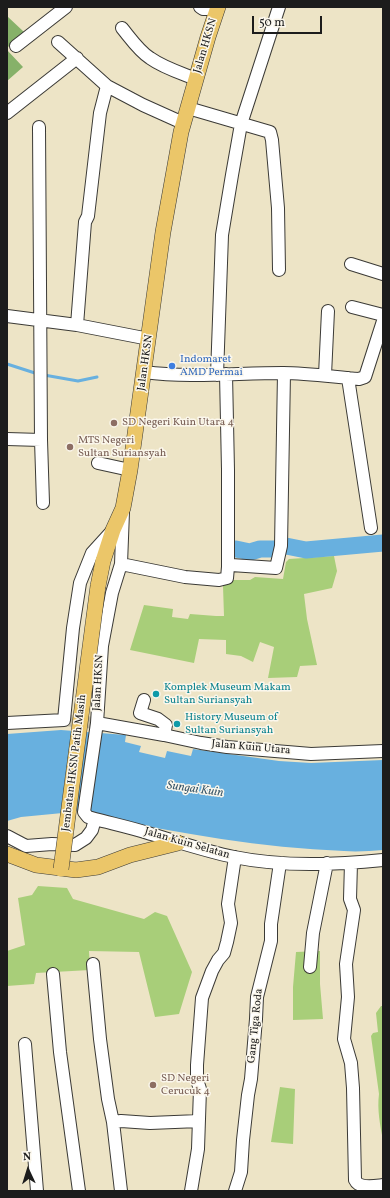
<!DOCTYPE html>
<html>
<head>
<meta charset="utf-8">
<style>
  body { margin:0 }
  #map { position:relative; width:390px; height:1198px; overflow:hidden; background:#ede4c6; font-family:Vollkorn,serif }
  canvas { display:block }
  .frame { position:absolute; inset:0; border:8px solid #1c1c1c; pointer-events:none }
  .north { position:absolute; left:8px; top:1150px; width:40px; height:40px; -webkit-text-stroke:3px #fbf7ec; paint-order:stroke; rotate:356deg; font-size:11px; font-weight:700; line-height:16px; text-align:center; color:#1c1c1c }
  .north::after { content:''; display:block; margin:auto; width:14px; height:18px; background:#1c1c1c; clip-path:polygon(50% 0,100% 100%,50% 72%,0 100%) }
  .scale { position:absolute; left:252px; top:16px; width:70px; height:18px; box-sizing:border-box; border:2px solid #1c1c1c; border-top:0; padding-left:5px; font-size:12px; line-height:14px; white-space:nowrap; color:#1c1c1c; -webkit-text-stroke:3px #fbf7ec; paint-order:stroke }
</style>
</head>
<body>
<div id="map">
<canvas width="390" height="1198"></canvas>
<div class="frame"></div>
<div class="north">N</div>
<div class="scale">50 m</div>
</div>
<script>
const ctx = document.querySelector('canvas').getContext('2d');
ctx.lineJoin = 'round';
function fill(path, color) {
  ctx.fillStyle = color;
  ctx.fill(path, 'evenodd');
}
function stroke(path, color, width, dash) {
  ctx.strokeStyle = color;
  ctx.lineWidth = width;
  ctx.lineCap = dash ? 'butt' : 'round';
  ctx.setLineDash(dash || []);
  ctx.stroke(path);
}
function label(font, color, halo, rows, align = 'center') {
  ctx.font = font + ' Vollkorn,serif';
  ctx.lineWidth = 3;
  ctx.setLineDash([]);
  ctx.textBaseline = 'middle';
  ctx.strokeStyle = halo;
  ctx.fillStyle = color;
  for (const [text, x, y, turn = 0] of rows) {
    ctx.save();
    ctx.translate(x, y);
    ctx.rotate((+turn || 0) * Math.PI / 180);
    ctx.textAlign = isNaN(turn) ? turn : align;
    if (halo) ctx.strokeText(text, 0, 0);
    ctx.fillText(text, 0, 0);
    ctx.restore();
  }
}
fill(new Path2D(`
  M334 556 337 571 332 588 304 594 307 619 317 665 300 666 297 677 268 678 274 647 260 642 253 662 241 656 226 654V640L199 639 194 663 130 650 144 605 173 609 172 617 188 619 190 614 216 616H224L223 586 232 580H250L255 577 283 579 286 562 289 559Z
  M38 886 67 888 73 899 144 919 155 912 167 916 192 972 179 1014 155 1017 139 952 89 951 90 970 36 973 34 984 7 986V951L25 945 18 898 32 895Z
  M320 951V984L323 1019 293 1020V987L296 952Z
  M381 1006H383V1140C380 1125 377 1109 379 1094L371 1036 373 1033 378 1032 376 1013Z
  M280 1087 295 1089 293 1144 271 1142Z`), '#a8ce79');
fill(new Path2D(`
  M7 16 24 32 7 48Z
  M7 50 23 67 7 81Z`), '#86b169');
fill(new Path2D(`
  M61 730 126 735 125 742 141 746 139 752 165 758 167 751 191 756 193 749 279 761 311 763 383 760V850C370 851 357 852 344 851 262 848 180 833 100 817 92 812 82 808 73 812L21 817 7 821V734Z`), '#68b0df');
stroke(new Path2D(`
  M7 364 38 374
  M44 375 78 381 97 377`), '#68b0df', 3);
stroke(new Path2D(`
  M236 549 250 552 260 549H275L286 546 306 550 383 543`), '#68b0df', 17);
stroke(new Path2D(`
  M64 720 97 723`), '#c3bca4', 12, [12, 6]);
const minor = new Path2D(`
  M200 7 203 9H207L210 7
  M122 28C131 39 139 51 150 58 164 68 181 73 196 79
  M58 42 107 86 143 105 183 123
  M16 46 66 7
  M188 108 270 132 272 140 278 208 279 270
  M7 113 77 58
  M39 127 41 440 43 503
  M351 264 383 274
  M352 307 383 315
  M7 316 77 325 149 339
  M77 325 85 222 88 216 100 113 107 86
  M144 372C190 378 236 373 283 373 308 373 334 377 359 379L365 377 383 321
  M226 374 228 470V567
  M217 375 222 235 232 175 241 124 279 7
  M325 375 328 311
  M348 378 371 528
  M7 439 41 440
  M98 463 130 470
  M123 512 121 564 112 593 102 646 97 723 84 812 88 817 95 819C114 824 133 828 151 834 179 842 205 851 234 857 282 867 334 865 383 860
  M121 564 185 577 219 580 227 578 228 567 231 565 276 568 281 546 284 373
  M144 700 140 713 158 719 166 725 164 735
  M7 723 64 720 73 628 80 583 92 553 112 531
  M97 723 164 735 201 743 227 747 311 754 383 751
  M7 836 26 846 52 844 75 845 86 838 92 830 95 819
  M351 863 350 899 354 910 346 964 348 997 344 1039 351 1063 353 1088 355 1180C359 1189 374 1186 383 1185
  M93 964 100 1039 108 1099 113 1122 121 1191
  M310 967 313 933 327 863
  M53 974 60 1052 79 1191
  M25 1044 37 1191
  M113 1122 121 1121 150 1123 199 1121
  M191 1191 198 1149 200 1089 197 1080V1065L202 998 212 971 218 960 224 953 227 942 231 923 228 904 235 857
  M235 1191 241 1172 243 1140 248 1095 251 1079 256 1019 257 997 271 941V924L280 863`);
const major = new Path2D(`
  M98 586 103 561 113 530 123 508 130 470 163 232 181 132 208 37 218 7
  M7 854 36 865 76 870 98 867 130 855 178 843`);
stroke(minor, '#3b3a36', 14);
stroke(major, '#3b3a36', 16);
stroke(minor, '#fff', 12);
stroke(major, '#ebc669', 15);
const majorBridge = new Path2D(`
  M61 869 98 586`);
stroke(majorBridge, '#3b3a36', 16, []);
stroke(majorBridge, '#ebc669', 15);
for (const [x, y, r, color] of [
  [172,366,4,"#3f7fe0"],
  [114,423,4,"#8d6e63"],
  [70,447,4,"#8d6e63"],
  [156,694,4,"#0f9aa8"],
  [177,724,4,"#0f9aa8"],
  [153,1085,4,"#8d6e63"]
]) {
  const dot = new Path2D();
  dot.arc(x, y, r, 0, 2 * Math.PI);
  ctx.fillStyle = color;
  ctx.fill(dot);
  stroke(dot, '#fbf7ec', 1.5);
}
label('11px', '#1c1c1c', '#fbf7ec', [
  ["Jalan HKSN",206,46,-73],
  ["Jalan HKSN",146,363,-82],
  ["Jalan HKSN",99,683,-87],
  ["Jalan Kuin Utara",251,748,5],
  ["Jembatan HKSN Patih Masih",75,763,-83],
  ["Jalan Kuin Selatan",187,844,16],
  ["Gang Tiga Roda",256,1026,-84]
]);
label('11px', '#366cbe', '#fbf7ec', [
  ["Indomaret",180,360],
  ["AMD Permai",180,373]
], 'left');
label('11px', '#785e54', '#fbf7ec', [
  ["SD Negeri Kuin Utara 4",122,423],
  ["MTS Negeri",78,441],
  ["Sultan Suriansyah",78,454],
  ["SD Negeri",161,1079],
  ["Cerucuk 4",161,1092]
], 'left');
label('11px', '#0d838f', '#fbf7ec', [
  ["Komplek Museum Makam",164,688],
  ["Sultan Suriansyah",164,701],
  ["History Museum of",185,718],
  ["Sultan Suriansyah",185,731]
], 'left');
label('italic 12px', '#3a576a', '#fbf7ec', [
  ["Sungai Kuin",195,790,8]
]);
</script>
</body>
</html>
